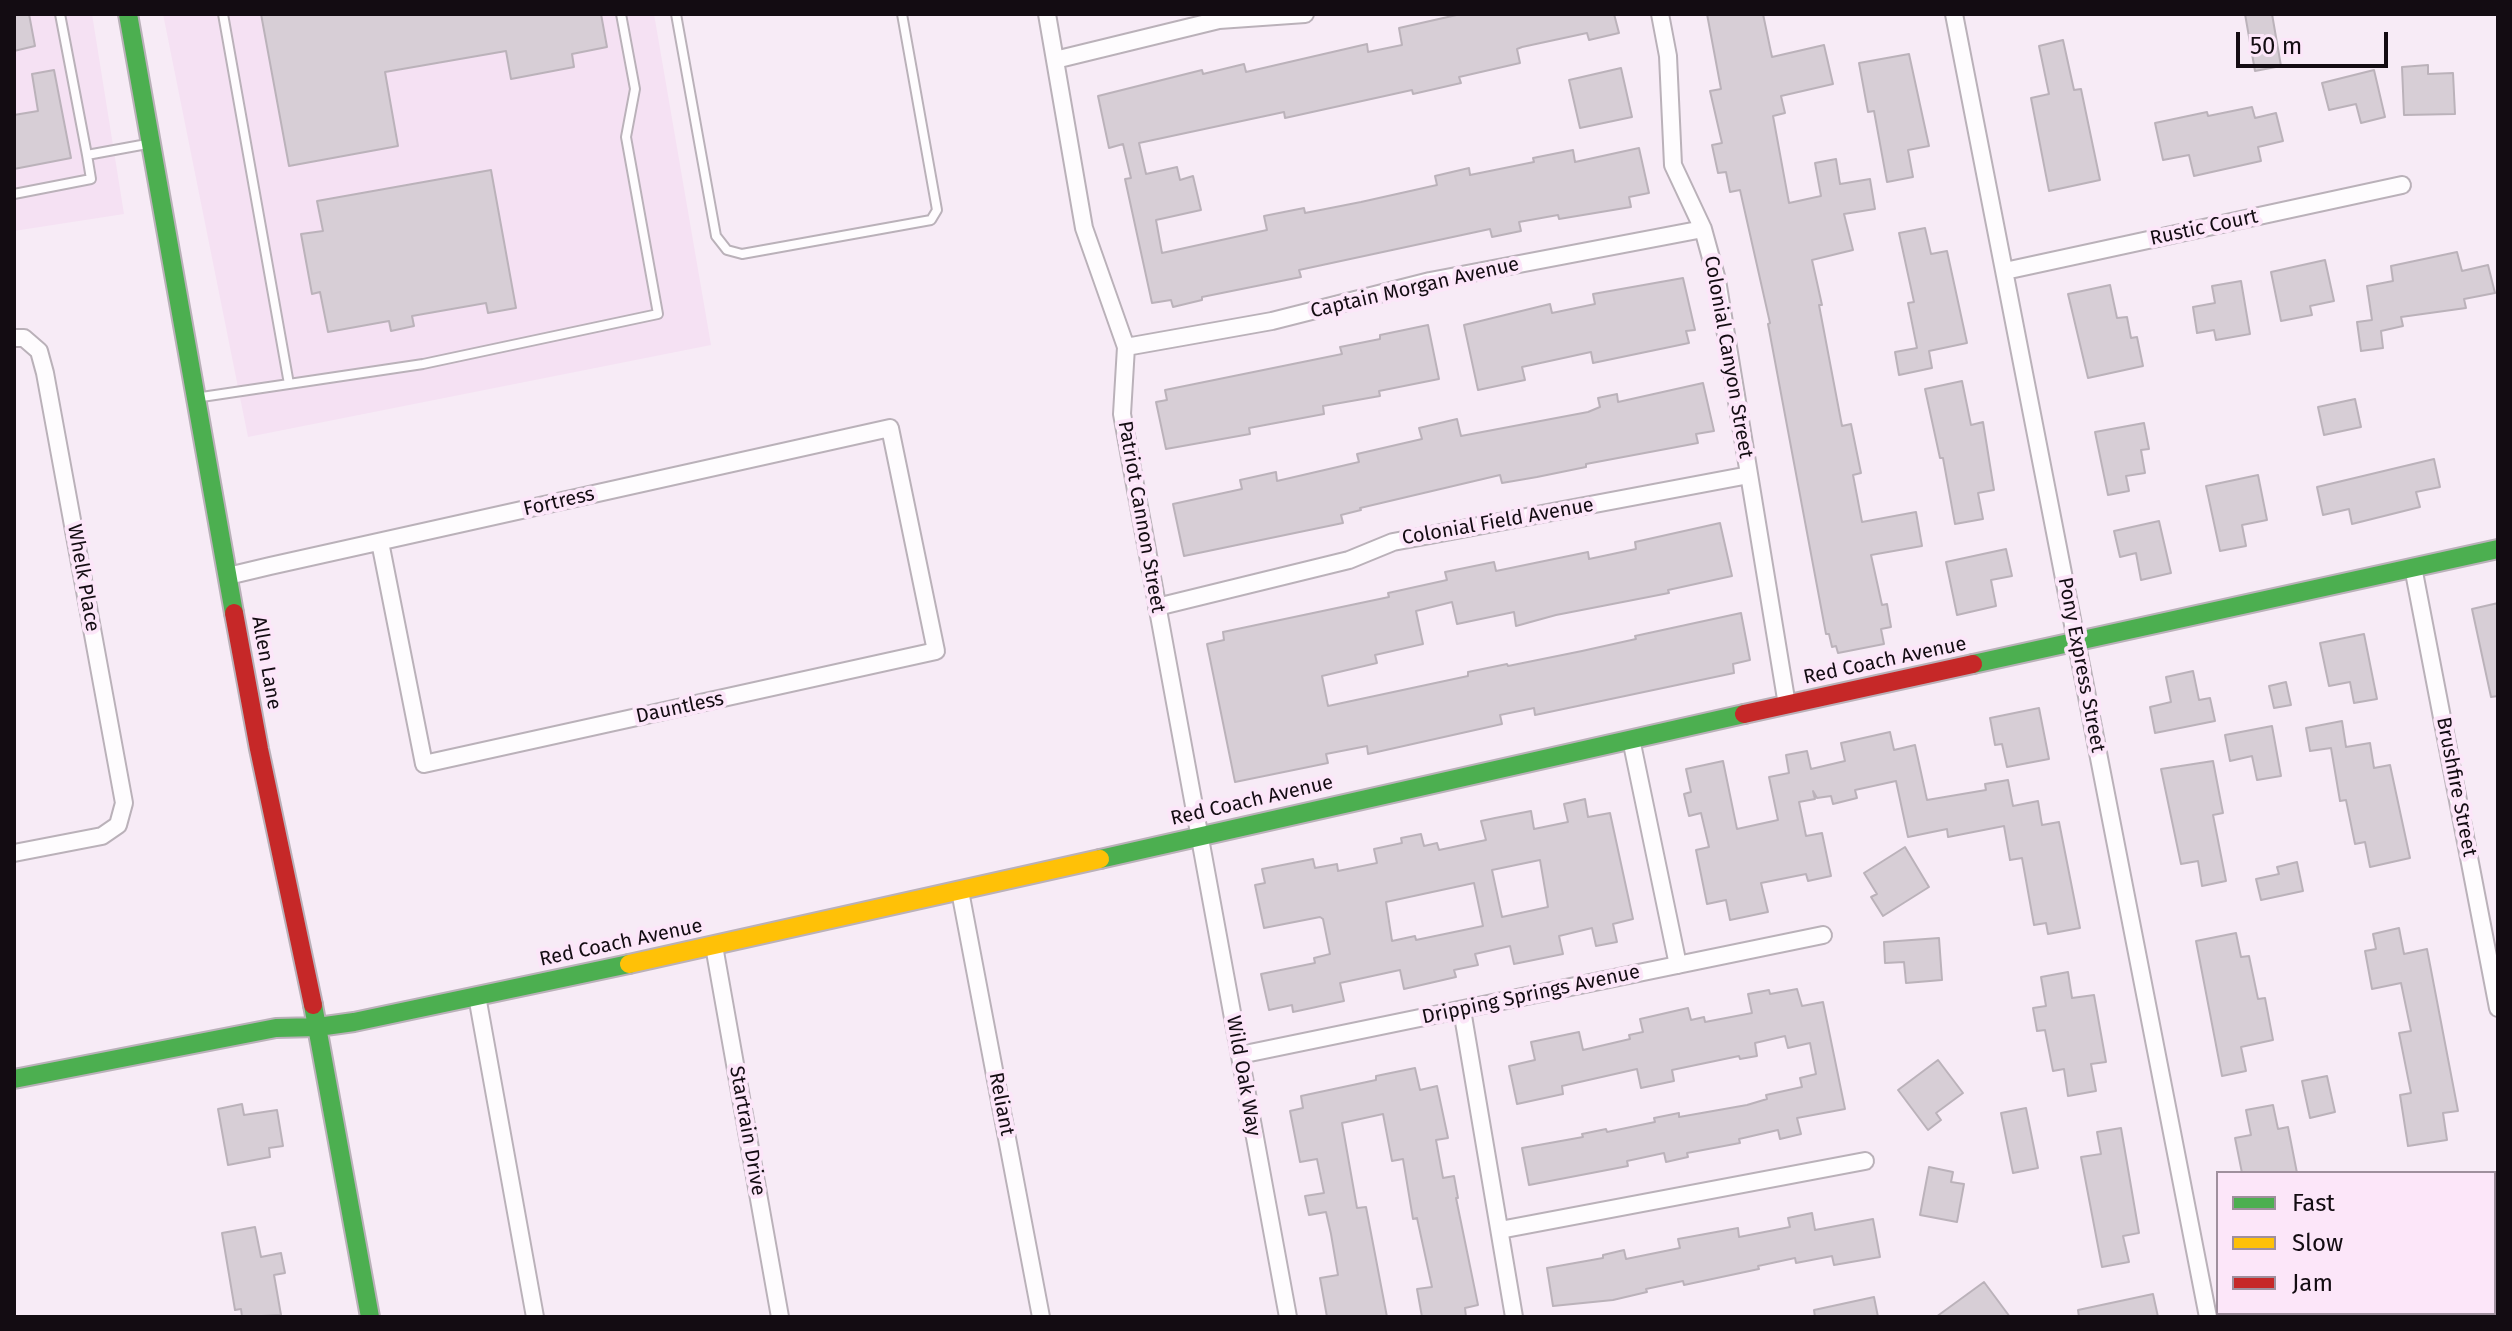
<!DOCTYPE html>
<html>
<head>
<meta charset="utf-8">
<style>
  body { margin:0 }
  #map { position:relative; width:2512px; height:1331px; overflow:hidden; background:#f7ebf6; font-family:"Fira Sans",sans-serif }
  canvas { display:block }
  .frame { position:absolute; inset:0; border:16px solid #130c12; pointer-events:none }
  .legend { position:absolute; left:2216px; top:1171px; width:280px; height:144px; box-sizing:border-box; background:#fce6f9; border:2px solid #9f8f9d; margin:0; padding:10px 14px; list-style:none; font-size:24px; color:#130c12 }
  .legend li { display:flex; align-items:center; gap:16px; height:40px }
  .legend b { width:40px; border:2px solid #9f8f9d }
  .scale { position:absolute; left:2236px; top:32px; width:152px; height:36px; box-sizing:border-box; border:4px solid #130c12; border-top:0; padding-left:10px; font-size:24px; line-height:28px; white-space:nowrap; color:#130c12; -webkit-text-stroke:6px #fce6f9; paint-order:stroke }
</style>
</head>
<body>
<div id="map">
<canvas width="2512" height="1331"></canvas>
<div class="frame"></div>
<ul class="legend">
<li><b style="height:10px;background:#4caf50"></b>Fast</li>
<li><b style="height:10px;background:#ffc107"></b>Slow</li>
<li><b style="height:10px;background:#c62828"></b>Jam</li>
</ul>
<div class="scale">50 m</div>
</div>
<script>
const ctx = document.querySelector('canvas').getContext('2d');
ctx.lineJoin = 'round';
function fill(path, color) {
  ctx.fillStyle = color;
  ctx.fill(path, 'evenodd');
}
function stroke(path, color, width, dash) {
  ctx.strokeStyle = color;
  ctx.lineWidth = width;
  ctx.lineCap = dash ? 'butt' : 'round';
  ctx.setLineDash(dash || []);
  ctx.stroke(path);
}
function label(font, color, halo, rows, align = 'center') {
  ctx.font = font + ' "Fira Sans",sans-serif';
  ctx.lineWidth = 8;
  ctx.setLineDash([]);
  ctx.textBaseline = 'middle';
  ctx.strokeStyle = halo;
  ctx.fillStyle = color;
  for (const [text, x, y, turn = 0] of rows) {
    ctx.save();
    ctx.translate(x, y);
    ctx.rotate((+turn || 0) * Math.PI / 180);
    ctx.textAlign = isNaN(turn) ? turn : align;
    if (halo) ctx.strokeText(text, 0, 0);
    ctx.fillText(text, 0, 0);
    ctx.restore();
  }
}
fill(new Path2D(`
  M14 14H92L124 214 14 231Z
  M163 14H654L711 345 248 437Z`), '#f5e1f3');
const building = new Path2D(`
  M14 14H29L35 46 14 51Z
  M261 14H601L607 47 572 54 574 67 511 79 506 51 385 72 398 146 289 166Z
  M1461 14H1614L1619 33 1589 40 1587 33 1522 47 1517 49 1520 63 1459 77 1461 83 1413 94 1412 90 1285 118 1284 112 1139 143 1146 174 1177 167 1180 180 1193 176 1201 210 1156 220 1162 253 1267 230 1264 216 1304 208 1305 213 1361 202 1437 185 1435 176 1469 168 1470 175 1534 162 1533 158 1573 150 1575 162 1639 148 1649 193 1629 197 1631 207 1559 219 1558 215 1519 222 1521 231 1492 237 1490 229 1299 270 1301 277 1202 297V300L1173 307 1171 300 1152 303 1125 179 1131 178 1123 144 1109 148 1098 96 1202 70 1203 74 1244 64 1246 72 1367 44 1368 52 1402 45 1399 28Z
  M1707 14H1763L1772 57 1824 45 1833 84 1781 96 1785 113 1773 116 1789 203 1821 196 1815 163 1836 159 1840 184 1870 179 1875 209 1844 214 1853 250 1812 260 1822 305H1819L1842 426 1851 424 1861 473 1853 475 1862 522 1916 512 1922 546 1871 555 1882 605 1887 604 1891 627 1881 629 1884 644 1838 653 1836 646 1832 647 1829 634H1826L1768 324 1770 323 1740 190 1730 192 1726 172 1718 173 1712 145 1722 143 1710 91 1721 89Z
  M2245 14H2272L2281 66 2255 71Z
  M2063 40 2074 90 2081 89 2100 180 2049 191 2031 98 2049 94 2039 46Z
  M1909 54 1929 146 1908 150 1913 177 1887 182 1874 111 1868 112 1859 63Z
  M2428 65V74L2453 73 2455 114 2404 115 2402 67Z
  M1621 68 1632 117 1580 128 1569 80Z
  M54 70 71 158 14 169V115L38 111 32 74Z
  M2374 70 2385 117 2361 123 2356 104 2329 110 2322 83Z
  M2252 107 2255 118 2276 113 2283 141 2258 147 2261 161 2194 176 2189 155 2163 160 2155 123 2207 112 2208 116Z
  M491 170 516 308 488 313 486 303 412 316 414 326 391 331 389 321 328 332 320 292 312 294 301 234 323 231 317 201Z
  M1925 228 1931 254 1947 251 1967 343 1929 351 1932 368 1899 375 1895 352 1917 348 1908 303 1914 302 1899 233Z
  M2457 252 2462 271 2488 265 2495 293 2464 299 2466 308 2401 317 2403 326 2381 331 2383 348 2361 351 2357 322 2372 320 2367 286 2393 281 2391 266Z
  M2325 260 2334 301 2310 306 2312 315 2281 321 2271 272Z
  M1683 278 1695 330 1686 331 1689 343 1593 363 1591 352 1522 367 1525 380 1478 390 1464 325 1550 304 1552 313 1595 304 1593 294Z
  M2241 281 2250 334 2216 340 2214 330 2197 333 2193 307 2215 303 2212 286Z
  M2110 285 2117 318 2127 317 2131 338 2137 337 2143 366 2088 378 2068 294Z
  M1428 325 1439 379 1379 391 1380 396 1323 406 1324 414 1249 428 1250 434 1166 449 1156 402 1167 400 1165 390 1342 354 1340 347 1380 339V335Z
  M1962 381 1971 425 1983 422 1994 490 1978 493 1983 519 1955 524 1943 458H1940L1925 389Z
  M1703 383 1714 431 1696 434 1698 443 1586 464V467L1537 477 1502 483 1500 475 1360 508 1361 510 1341 515 1343 523 1184 556 1173 504 1242 489 1240 480 1276 472 1277 481 1359 462 1357 454 1422 439 1419 428 1457 419 1461 436 1588 412 1600 407 1598 398 1617 394 1618 402Z
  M2355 399 2361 427 2324 435 2318 407Z
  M2144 423 2149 449 2141 450 2145 473 2126 476 2129 491 2108 495 2095 432Z
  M2434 459 2440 487 2416 492 2420 507 2352 524 2349 509 2323 515 2317 487Z
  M2258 475 2267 520 2242 525 2246 546 2220 551 2206 486Z
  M2159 521 2171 573 2141 580 2136 553 2120 557 2114 531Z
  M1720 523 1732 576 1668 590 1669 593 1556 615 1516 626 1514 612 1457 624 1452 602 1416 611 1423 644 1375 655 1377 663 1322 676 1328 706 1468 676V672L1507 664 1508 666 1582 651 1636 639 1635 636 1741 613 1750 660 1733 664 1734 673 1535 715 1534 708 1500 715 1502 724 1368 754 1367 746 1326 754 1328 763 1235 782 1207 644 1224 640 1223 632 1389 597 1388 593 1447 580 1445 572 1494 562 1496 571 1588 552 1589 559 1636 549 1635 542Z
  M2006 549 2012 576 1991 580 1996 606 1957 615 1946 562Z
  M2498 603V696L2491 697 2472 609Z
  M2364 634 2377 699 2354 703 2350 682 2329 686 2320 643Z
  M2193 671 2199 700 2210 698 2215 721 2155 733 2150 707 2171 702 2166 677Z
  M2286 682 2291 705 2274 708 2269 686Z
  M2039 708 2049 759 2007 767 2002 744 1995 745 1990 718Z
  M2342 721 2346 747 2370 743 2374 768 2390 765 2410 858 2370 867 2365 842 2355 844 2346 800 2340 801 2331 748 2310 751 2306 728Z
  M2272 726 2281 776 2257 780 2252 756 2230 761 2225 735Z
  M1890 732 1894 750 1915 745 1927 800 1986 790 1985 784 2008 780 2013 806 2038 801 2042 825 2059 822 2080 928 2048 934 2046 923 2034 925 2022 858 2010 860 2004 826 1948 837 1947 829 1908 837 1896 781 1855 790 1857 798 1833 804 1831 796 1817 798 1813 791 1815 799 1799 802 1806 836 1822 833 1831 876 1808 881 1806 874 1761 883 1768 912 1730 920 1726 900 1707 904 1696 850 1709 847 1701 813 1689 816 1684 794 1691 792 1686 769 1723 761 1737 829 1778 820 1769 777 1789 773 1786 755 1807 751 1811 769 1845 761 1841 743Z
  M2213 761 2223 813 2213 815 2226 881 2202 886 2198 861 2181 864 2161 769Z
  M1585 799 1588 817 1610 813 1633 919 1613 924 1617 942 1596 946 1592 928 1559 936 1563 954 1514 964 1510 946 1475 954 1478 965 1454 970 1456 977 1404 989 1400 970 1340 983 1344 1001 1293 1012 1292 1005 1269 1010 1261 974 1315 963 1314 958 1330 954 1323 919 1320 917 1264 928 1255 885 1265 883 1262 869 1313 859 1315 868 1337 864 1338 871 1377 863 1374 849 1402 843 1401 838 1421 834 1424 846 1437 843 1439 850 1486 840 1481 821 1495 818 1531 811 1534 829 1568 822 1564 804ZM1540 860 1548 907 1502 917 1492 870ZM1474 883 1483 926 1416 940 1415 936 1392 941 1386 902Z
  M1905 847 1929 887 1883 916 1871 897 1877 894 1864 873Z
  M2297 862 2303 891 2261 900 2256 879 2279 874 2277 867Z
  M2399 928 2404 954 2427 949 2458 1111 2443 1113 2447 1140 2408 1146 2400 1095 2411 1093 2399 1033 2411 1031 2401 983 2372 989 2365 951 2376 949 2373 934Z
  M2236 933 2241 957 2249 956 2258 999 2265 998 2273 1040 2241 1047 2246 1071 2222 1076 2196 941Z
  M1939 938 1942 980 1906 983 1904 962 1885 963 1884 942Z
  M2068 972 2072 998 2094 995 2106 1062 2091 1064 2096 1091 2068 1096 2064 1069 2053 1071 2045 1030 2037 1031 2033 1008 2046 1006 2041 977Z
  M1797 989 1802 1006 1823 1002 1845 1109 1797 1118 1801 1134 1780 1139 1778 1130 1739 1139 1740 1143 1687 1153 1688 1157 1666 1162 1664 1153 1627 1161 1628 1166 1529 1185 1522 1148 1583 1137 1582 1134 1606 1129 1607 1132 1655 1122 1654 1118 1679 1113V1117L1747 1105 1767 1099 1766 1095 1802 1087 1800 1078 1816 1074 1810 1043 1788 1048 1785 1036 1755 1043 1757 1056 1740 1059 1739 1056 1672 1070 1674 1081 1641 1088 1637 1069 1562 1086 1563 1094 1517 1104 1509 1066 1535 1060 1531 1042 1579 1032 1583 1050 1630 1039 1629 1035 1643 1032 1640 1019 1688 1008 1691 1020 1704 1017 1705 1022 1752 1013 1748 994 1769 990 1770 994Z
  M1938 1060 1963 1093 1936 1113 1941 1120 1928 1130 1898 1090Z
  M1415 1068 1420 1090 1437 1086 1448 1138 1436 1140 1443 1178 1454 1176 1458 1198H1456L1478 1305 1465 1308 1466 1317H1422L1417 1289 1432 1287 1417 1218 1413 1219 1403 1159 1392 1161 1383 1114 1342 1123 1357 1208 1366 1207 1387 1317H1327L1320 1278 1338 1275 1331 1234 1326 1212 1309 1215 1305 1196 1324 1193 1317 1159 1300 1162 1290 1111 1303 1108 1301 1096 1376 1080V1076Z
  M2327 1076 2335 1112 2310 1118 2302 1081Z
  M242 1104 244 1115 277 1110 283 1146 269 1148 270 1157 228 1165 218 1109Z
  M2273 1105 2278 1129 2288 1127 2297 1173H2242L2235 1138 2251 1135 2246 1110Z
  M2026 1108 2038 1168 2013 1173 2001 1113Z
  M2121 1128 2139 1233 2123 1236 2129 1262 2102 1267 2081 1157 2101 1154 2097 1132Z
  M1929 1167 1953 1172 1951 1182 1964 1184 1957 1222 1920 1215Z
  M1812 1213 1815 1230 1873 1219 1880 1257 1834 1265 1832 1256 1796 1263 1795 1258 1758 1266 1759 1269 1684 1285 1683 1281 1646 1289 1647 1292 1613 1300 1553 1306 1547 1268 1603 1258V1255L1624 1250 1626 1259 1680 1248 1678 1239 1738 1228 1739 1237 1790 1227 1788 1218Z
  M255 1227 261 1257 281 1253 285 1273 274 1275 281 1315 242 1317 241 1309 235 1310 222 1233Z
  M1984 1282 2010 1317H1936Z
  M2153 1294 2158 1317H2079L2078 1310Z
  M1874 1297 1878 1317H1815L1814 1310Z`);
fill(building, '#d7ced6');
stroke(building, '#bbb2ba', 2);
const lane = new Path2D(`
  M60 14 87 155
  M223 14 289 384
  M676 14 716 236 727 250 742 254 931 220 937 210 902 14
  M14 194 91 179 87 155 147 144
  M195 398 423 364 658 314 626 137 635 89 621 14`);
const street = new Path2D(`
  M1047 14 1084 228 1126 347 1122 414 1288 1317
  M1660 14 1668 56 1673 165 1703 229 1717 280 1787 705
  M1954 14 2208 1317
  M1055 60 1219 20 1305 14
  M2005 271 2402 185
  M14 338H24L39 351 45 373 124 803 118 825 102 836 14 853
  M1126 347 1272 321 1430 281 1703 229
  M2413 567 2498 1008
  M228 576 270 566 890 428 936 651 424 764 380 542
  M1157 607 1349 560 1393 542 1749 475
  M1631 739 1678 965
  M960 891 1041 1317
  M714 946 780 1317
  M477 996 535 1317
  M1462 1010 1514 1317
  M1240 1055 1823 935
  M1500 1230 1865 1161`);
const fast = new Path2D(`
  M128 14 234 613
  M1973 664 2498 549
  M1100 859 1744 714
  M313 1005 370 1317
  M14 1079 276 1028 318 1027 354 1022 629 964`);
const slow = new Path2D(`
  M629 964 1100 859`);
const jam = new Path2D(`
  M234 613 259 749 313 1005
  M1744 714 1973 664`);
stroke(lane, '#bab1b9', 12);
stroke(street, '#bab1b9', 20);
stroke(fast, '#bab1b9', 22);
stroke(slow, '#bab1b9', 22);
stroke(jam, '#bab1b9', 22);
stroke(lane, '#fefcfe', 8);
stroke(street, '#fefcfe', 16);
stroke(fast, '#4caf50', 18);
stroke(slow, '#ffc107', 18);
stroke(jam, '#c62828', 18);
label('20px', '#130c12', '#fce6f9', [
  ["Rustic Court",2204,228,-12],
  ["Captain Morgan Avenue",1415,288,-13],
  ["Colonial Canyon Street",1728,357,80],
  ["Fortress",559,502,-13],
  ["Patriot Cannon Street",1141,517,80],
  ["Colonial Field Avenue",1498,522,-10],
  ["Whelk Place",83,578,80],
  ["Red Coach Avenue",1885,661,-12],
  ["Allen Lane",266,663,80],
  ["Pony Express Street",2081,665,79],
  ["Dauntless",680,708,-12],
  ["Brushfire Street",2456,787,79],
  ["Red Coach Avenue",1252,801,-13],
  ["Red Coach Avenue",621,943,-12],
  ["Dripping Springs Avenue",1531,995,-12],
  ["Wild Oak Way",1243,1076,80],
  ["Reliant",1001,1104,79],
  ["Startrain Drive",747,1131,80]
]);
</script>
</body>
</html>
